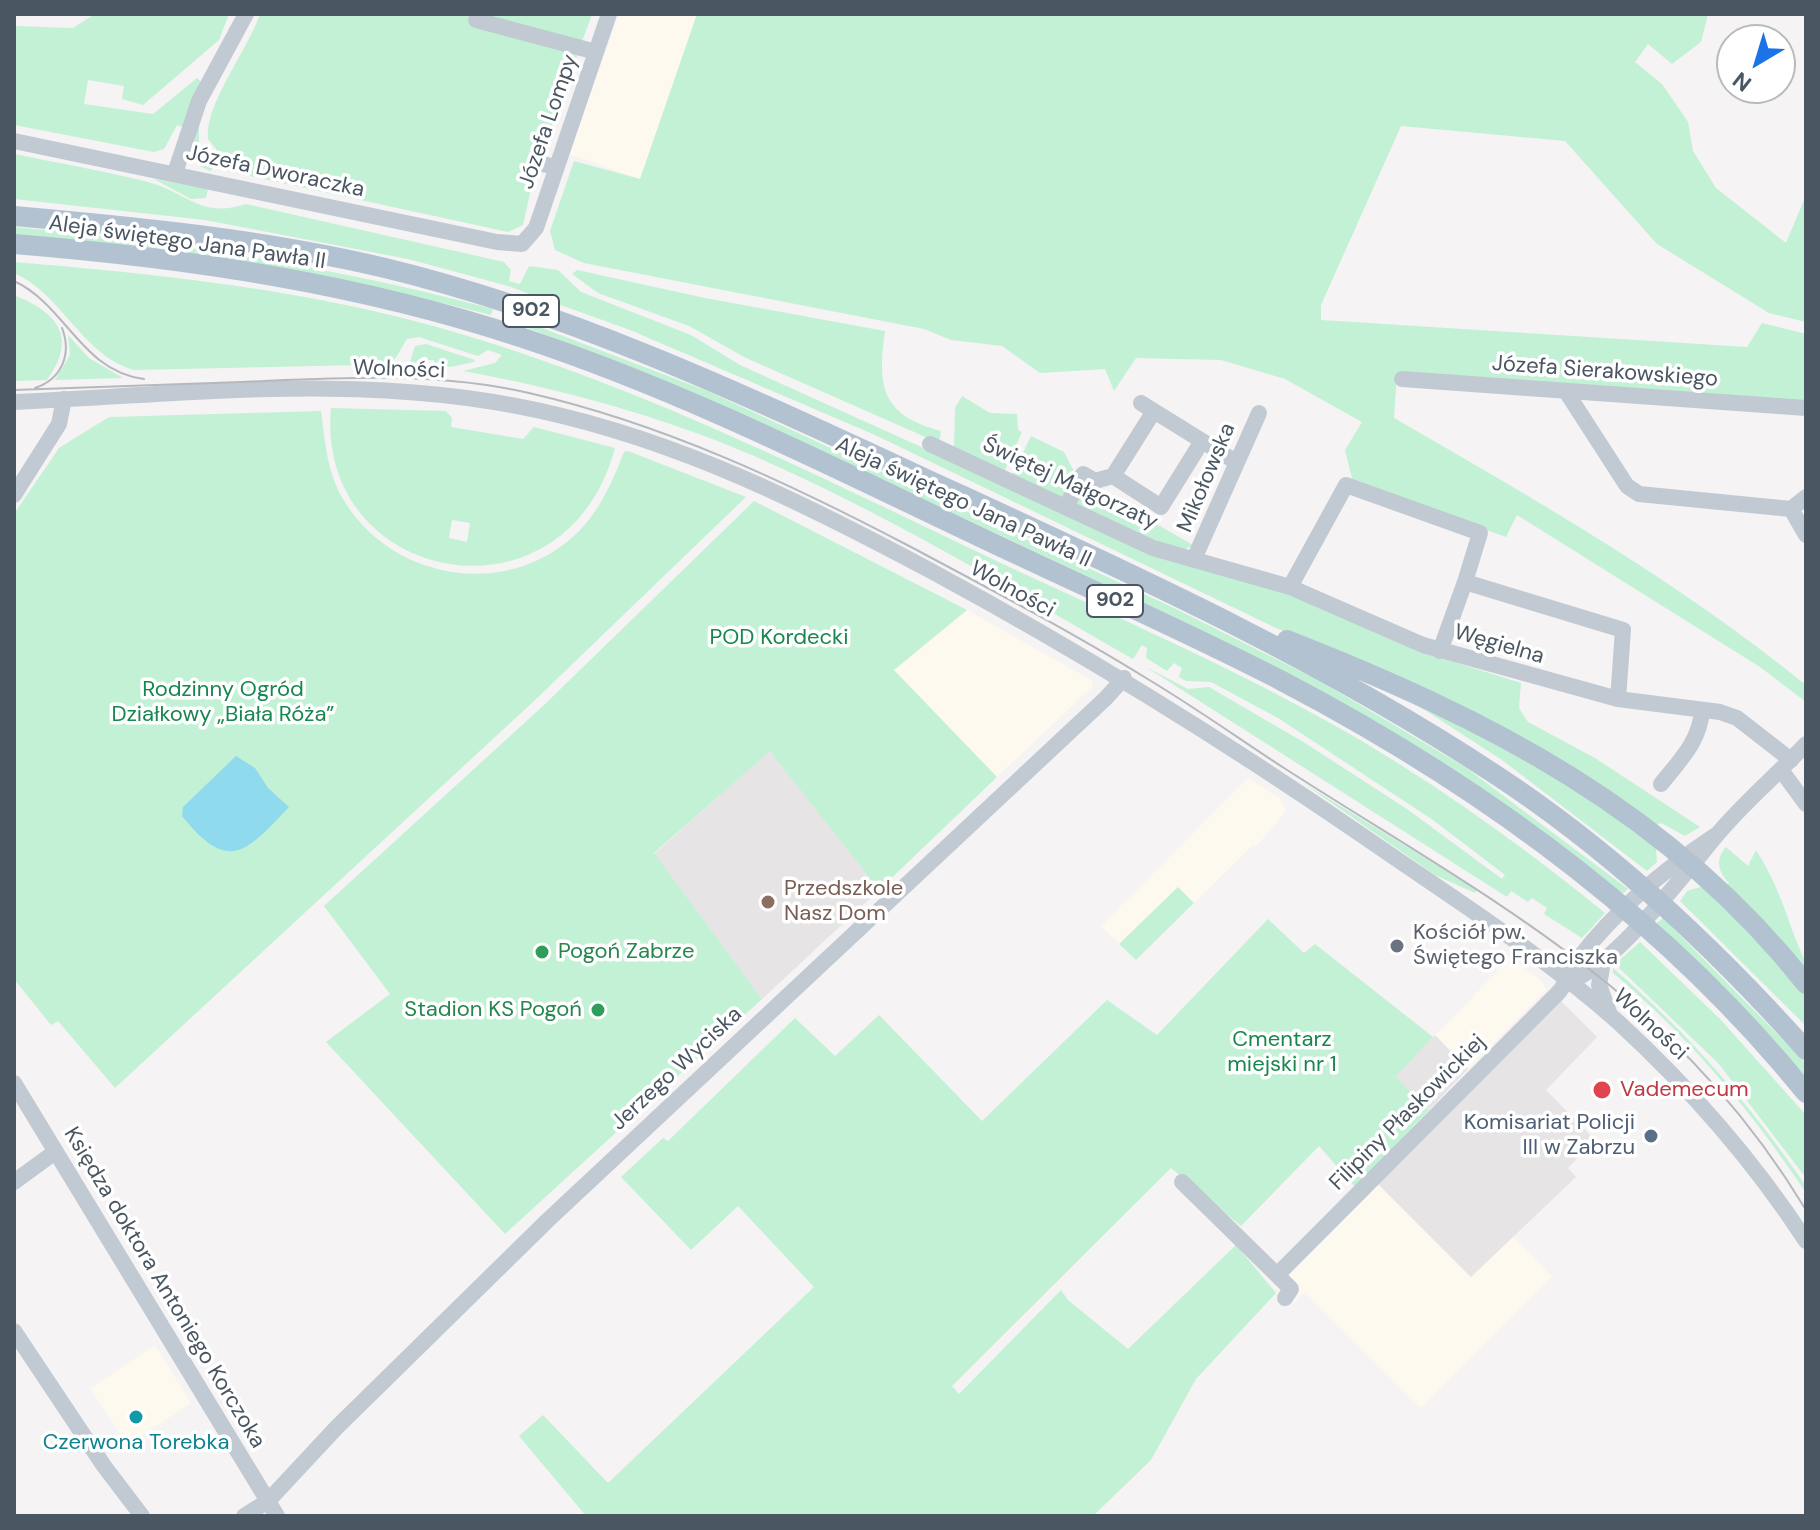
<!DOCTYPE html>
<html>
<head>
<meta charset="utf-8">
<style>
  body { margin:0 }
  #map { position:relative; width:1820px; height:1530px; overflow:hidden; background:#f5f3f3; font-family:"DM Sans",sans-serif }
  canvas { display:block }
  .frame { position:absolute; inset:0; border:16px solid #4a5661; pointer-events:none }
  .north { position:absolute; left:1716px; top:24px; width:80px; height:80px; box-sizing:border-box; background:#fff; border:2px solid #b7bbc0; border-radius:50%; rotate:218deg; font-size:22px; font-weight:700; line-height:32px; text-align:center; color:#4a5661 }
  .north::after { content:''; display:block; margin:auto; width:28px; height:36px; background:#1a73e8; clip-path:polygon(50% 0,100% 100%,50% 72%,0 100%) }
</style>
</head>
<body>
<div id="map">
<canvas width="1820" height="1530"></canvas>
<div class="frame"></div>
<div class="north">N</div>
</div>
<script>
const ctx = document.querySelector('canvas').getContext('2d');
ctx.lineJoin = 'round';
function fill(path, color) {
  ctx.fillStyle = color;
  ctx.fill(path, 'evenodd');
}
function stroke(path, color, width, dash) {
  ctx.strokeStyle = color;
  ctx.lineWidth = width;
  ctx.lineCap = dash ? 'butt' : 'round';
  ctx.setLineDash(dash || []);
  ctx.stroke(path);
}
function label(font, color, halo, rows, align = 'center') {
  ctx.font = font + ' "DM Sans",sans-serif';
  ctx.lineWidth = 7;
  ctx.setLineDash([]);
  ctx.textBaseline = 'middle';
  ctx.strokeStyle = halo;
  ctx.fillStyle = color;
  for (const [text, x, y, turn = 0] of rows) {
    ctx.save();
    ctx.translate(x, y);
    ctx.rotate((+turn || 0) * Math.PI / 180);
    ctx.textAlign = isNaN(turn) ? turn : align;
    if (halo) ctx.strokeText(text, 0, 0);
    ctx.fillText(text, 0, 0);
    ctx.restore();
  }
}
fill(new Path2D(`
  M619 14H697L640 179 569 154Z
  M967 610 1093 681 1092 687 997 777 893 670Z
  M1248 778 1280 798 1286 811 1256 847 1253 845 1136 960 1101 926Z
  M1499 949 1542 981 1546 990 1468 1069 1435 1035 1498 971 1489 963Z
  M1378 1184 1470 1277 1512 1235 1552 1277 1421 1408 1305 1292 1293 1303 1274 1286Z
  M155 1345 191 1403 128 1445 90 1389Z`), '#fdf9ef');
fill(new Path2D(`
  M770 750 879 890 762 999 654 854Z
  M1561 1001 1597 1037 1546 1090 1595 1140 1568 1168 1576 1177 1471 1277 1378 1184Z
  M1435 1035 1468 1069 1429 1110 1394 1077Z`), '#e6e4e5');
fill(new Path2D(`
  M95 14H229L219 40 143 105 122 99 124 86 88 80 84 104 153 114 197 78 201 82 183 127 177 125 164 149 154 152 14 125V26L73 28Z
  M260 14H592L534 175 523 225 508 232 227 171 223 158 208 139C204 105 248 50 260 14Z
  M697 14H1708L1701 42 1672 64 1648 44 1635 62 1662 84 1688 122 1693 151 1716 188 1786 243 1806 195V322L1769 313 1657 244 1565 141 1401 126 1321 305V320L1747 347 1762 323 1806 334V402L1397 374 1394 418C1535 499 1679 582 1806 685V702L1760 667 1517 515 1506 537 1353 482 1345 450 1362 422 1285 379 1221 360 1136 358 1114 391 1105 369 1040 373 1002 346 951 340 924 329 584 263 555 250 550 231 574 161 640 179Z
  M199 117V143L215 162 211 171 201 167 192 154Z
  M14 154C59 163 104 171 148 182 189 193 200 219 246 204L504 262 511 270 509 281 520 284 529 266 558 270 581 292 691 335 740 365 1151 551 1284 591 1429 654 1521 683 1519 708 1528 722 1595 758 1700 827 1685 836 1661 823 1657 825 1394 678 1276 628 875 435 630 330 508 286 408 259 205 220 14 199Z
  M154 179 208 189 206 198 191 199Z
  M14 227C182 243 330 266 493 309L491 315C331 274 178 250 14 235Z
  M14 262C133 272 253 284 369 310 596 361 808 472 1018 571 1136 626 1258 679 1370 746 1453 796 1530 852 1605 913L1582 938 1544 914 1547 908 1532 898 1528 902 1511 891 1507 897 1146 667 1188 689 1209 687 1305 743 1407 809 1502 879 1505 875 1433 820 1278 718 1211 682 1186 681 1179 677 1182 668 1174 663 1167 671 1146 658 1147 648 1142 645 1133 659C1009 588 885 513 754 456 661 416 562 389 463 371L495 363 502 355 488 350 478 356 419 337 407 339 395 359 361 365 134 370C83 356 62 294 14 273Z
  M577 270 705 298 885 331C877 388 882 415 941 431L939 443 746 358 689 326 598 293 572 274Z
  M14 295C58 313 78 337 47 380L14 381Z
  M513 317 710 392 1174 608 1318 680 1465 767 1628 889 1622 894C1440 740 1239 647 1025 547 856 467 687 388 512 322Z
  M68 335 89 358 123 378 55 380 70 355Z
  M426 344 475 360 474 362 450 367 434 365V360H423L422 364 410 362 415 346Z
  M962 396 990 413 1017 414 1018 430 1022 432 1005 470 954 449 955 408Z
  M331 408 446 411 452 418 451 427 523 439 534 427 615 448C565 634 315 584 331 408ZM452 520 470 523 467 542 449 538Z
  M321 411C325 442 327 472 343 499 391 580 505 600 575 535 598 514 613 481 624 452L628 451 746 497 534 701 115 1088 58 1021 51 1025 14 979V514L59 448 109 417Z
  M1031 436 1064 452 1077 477 1062 500 1013 474Z
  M1082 481 1193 545 1184 550 1175 549 1074 506Z
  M754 501 967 610 894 670 997 777 879 890 770 751 654 853 762 999 505 1234 326 1042 390 994 324 906 544 705Z
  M1411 701 1537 761 1656 848 1657 862 1647 871 1502 760Z
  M1303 783 1477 890 1475 893 1435 875Z
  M1726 847 1748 866 1756 850C1776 881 1785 910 1797 943 1802 955 1806 959 1806 973L1726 886 1729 883C1718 872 1715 859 1726 847Z
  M1178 887 1194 903 1136 960 1119 944Z
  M1700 887 1708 890 1806 992V1026L1680 901 1687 891Z
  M1663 918 1806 1063V1077L1737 1001 1657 923Z
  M1268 919 1304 953 1315 944 1433 1037 1395 1077 1429 1110 1355 1187 1319 1146 1241 1226 1171 1168 952 1386 959 1394 1061 1290 1068 1300 1128 1349 1236 1245 1276 1293 1196 1379 1151 1460 1093 1516H586L519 1436 543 1415 608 1483 814 1287 738 1206 691 1250 621 1177 663 1138 668 1141 795 1018 835 1056 879 1015 982 1121 1107 1000 1157 1035Z
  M1640 942 1720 1019 1806 1115V1178L1719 1064 1615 964Z
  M1613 968C1688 1033 1750 1104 1806 1186V1193C1752 1111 1689 1037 1613 973Z`), '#c3f1d5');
fill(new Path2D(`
  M236 756 255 768 268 788 289 807C245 854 228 873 182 816L183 807Z`), '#90daee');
stroke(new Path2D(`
  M476 20 596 52
  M14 141 497 242 522 244 536 228 609 14
  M537 163 556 167
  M175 173 199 101 246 14
  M1402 379 1806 408
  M1567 393 1627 486 1639 494 1791 509 1806 497
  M14 402C189 394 369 372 541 411 682 442 806 504 933 572 1083 653 1225 741 1366 838 1451 897 1539 952 1617 1021 1688 1086 1753 1160 1806 1241
  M1141 403 1236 462
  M1154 411 1113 476 1161 507 1202 441
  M930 444 1153 548 1290 587 1423 645 1618 699 1720 712 1737 718 1791 760
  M14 495 59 424 64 399
  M1066 507 1083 474 1095 481 1113 476
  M1791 509 1806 535
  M1194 559 1259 413
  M1290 587 1346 485 1480 533 1465 582
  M1440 651 1465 582 1623 630 1618 699
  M1781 770 1806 804
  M1661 784C1680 760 1700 741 1702 710
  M1603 962 1599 985 1609 1012
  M1569 981C1611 970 1686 872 1716 836 1743 803 1777 775 1806 744
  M14 1083 277 1516
  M14 1182 55 1152
  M1182 1182 1277 1275
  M1285 1298 1291 1289 1277 1275 1557 994C1568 983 1570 970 1579 958 1616 910 1666 868 1716 835
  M14 1331 104 1466 142 1516
  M244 1516 268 1501 337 1427 548 1220 1106 698 1124 678`), '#c1cad2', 16);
stroke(new Path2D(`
  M14 216C138 227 263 239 385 268 572 313 747 396 922 477 1117 567 1316 656 1496 775 1612 851 1714 947 1806 1050
  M14 244C186 258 358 283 523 338 693 394 854 478 1016 554 1105 596 1195 636 1282 681 1479 784 1665 919 1806 1093
  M1287 640C1489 719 1669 811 1806 984`), '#b3c2d1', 20);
stroke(new Path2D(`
  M14 281C66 305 81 371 144 379
  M35 388C62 379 72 354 62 328
  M14 390C90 387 165 385 241 382 338 378 434 371 529 393 664 424 789 483 911 547 990 589 1070 631 1146 678 1193 706 1238 738 1284 768 1491 901 1673 990 1806 1210`), '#b5b8bd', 2);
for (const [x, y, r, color] of [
  [768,902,8,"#8d6e63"],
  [1397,946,8,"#6b7280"],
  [542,952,8,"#2e9e5b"],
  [598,1010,8,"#2e9e5b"],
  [1602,1090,10,"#e0444e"],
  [1651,1136,8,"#5c6f8a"],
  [136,1417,8,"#0f9aa8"]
]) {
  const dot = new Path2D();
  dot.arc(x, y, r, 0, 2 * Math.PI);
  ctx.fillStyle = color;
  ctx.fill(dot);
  stroke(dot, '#fff', 3);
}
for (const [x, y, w] of [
  [531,311,56],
  [1115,601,56]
]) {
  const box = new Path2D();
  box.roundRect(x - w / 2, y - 16, w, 32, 6);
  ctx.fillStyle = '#fff';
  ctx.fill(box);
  stroke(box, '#4a5661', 2);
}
label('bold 20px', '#4a5661', null, [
  ["902",531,311],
  ["902",1115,601]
]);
label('22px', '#4a5661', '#fff', [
  ["Józefa Lompy",549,122,-71],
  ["Józefa Dworaczka",275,172,12],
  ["Aleja świętego Jana Pawła II",187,243,8],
  ["Wolności",399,370,2],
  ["Józefa Sierakowskiego",1605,372,4],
  ["Mikołowska",1207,478,-67],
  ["Świętej Małgorzaty",1070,484,25],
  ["Aleja świętego Jana Pawła II",963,503,25],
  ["Wolności",1012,590,29],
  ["Węgielna",1499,645,16],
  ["Wolności",1650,1025,43],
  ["Jerzego Wyciska",677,1069,-43],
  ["Filipiny Płaskowickiej",1408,1113,-45],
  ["Księdza doktora Antoniego Korczoka",164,1288,59]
]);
label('22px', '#17864f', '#fff', [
  ["POD Kordecki",779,638],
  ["Rodzinny Ogród",223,690],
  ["Działkowy „Biała Róża”",223,715],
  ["Cmentarz",1282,1040],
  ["miejski nr 1",1282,1065]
]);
label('22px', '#785e54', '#fff', [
  ["Przedszkole",784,889],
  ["Nasz Dom",784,914]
], 'left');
label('22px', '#5b616d', '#fff', [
  ["Kościół pw.",1413,933],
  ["Świętego Franciszka",1413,958]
], 'left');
label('22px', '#27864d', '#fff', [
  ["Pogoń Zabrze",558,952],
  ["Stadion KS Pogoń",582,1010,"right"]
], 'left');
label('22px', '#be3a42', '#fff', [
  ["Vademecum",1620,1090]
], 'left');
label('22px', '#4e5e75', '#fff', [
  ["Komisariat Policji",1635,1123],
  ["III w Zabrzu",1635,1148]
], 'right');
label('22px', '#0d838f', '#fff', [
  ["Czerwona Torebka",136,1443]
]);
</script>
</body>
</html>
